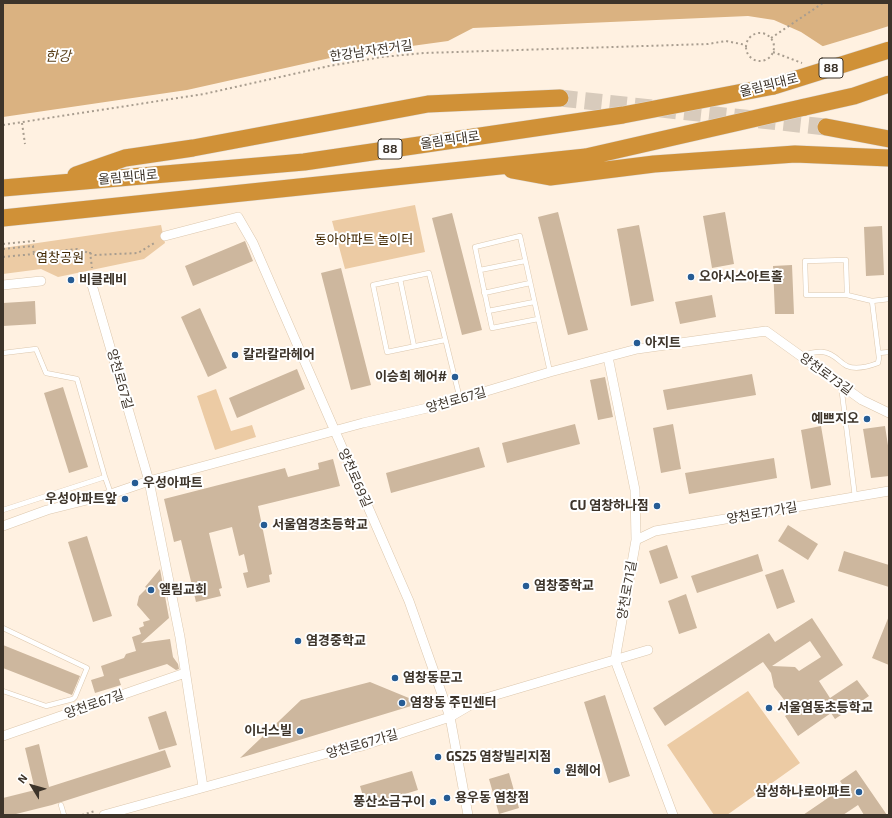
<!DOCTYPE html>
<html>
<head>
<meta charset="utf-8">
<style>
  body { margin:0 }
  #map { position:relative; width:892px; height:818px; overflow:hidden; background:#fff1e1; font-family:"Exo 2",sans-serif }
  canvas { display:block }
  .frame { position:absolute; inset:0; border:4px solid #3d342a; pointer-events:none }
  .north { position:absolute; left:12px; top:766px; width:40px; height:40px; -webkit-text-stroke:3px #fff; paint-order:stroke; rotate:307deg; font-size:11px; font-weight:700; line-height:16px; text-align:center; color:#3d342a }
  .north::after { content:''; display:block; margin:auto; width:14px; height:18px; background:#3d342a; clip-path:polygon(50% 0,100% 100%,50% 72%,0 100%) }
</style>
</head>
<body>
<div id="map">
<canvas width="892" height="818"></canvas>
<div class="frame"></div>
<div class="north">N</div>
</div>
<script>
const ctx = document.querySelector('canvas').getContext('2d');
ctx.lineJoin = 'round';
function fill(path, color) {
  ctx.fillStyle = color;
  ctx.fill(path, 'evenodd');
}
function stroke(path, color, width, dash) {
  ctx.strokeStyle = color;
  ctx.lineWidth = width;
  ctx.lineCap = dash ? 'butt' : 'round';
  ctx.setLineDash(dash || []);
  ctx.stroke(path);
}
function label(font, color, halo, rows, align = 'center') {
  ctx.font = font + ' "Exo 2","Noto Sans KR",sans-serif';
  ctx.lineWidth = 4;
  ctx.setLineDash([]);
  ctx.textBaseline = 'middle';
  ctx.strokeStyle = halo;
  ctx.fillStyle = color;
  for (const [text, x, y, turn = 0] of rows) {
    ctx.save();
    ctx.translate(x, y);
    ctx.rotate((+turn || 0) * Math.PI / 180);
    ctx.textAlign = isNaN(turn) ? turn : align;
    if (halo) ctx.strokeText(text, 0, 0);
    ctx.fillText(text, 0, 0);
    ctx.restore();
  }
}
fill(new Path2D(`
  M415 205 425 252 345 269 332 221Z
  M161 225 165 243 144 259 58 277 41 269 3 274V248Z
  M216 389 231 431 252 425 256 437 215 450 197 396Z
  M748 691 800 763 727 815H714L667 745Z`), '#eccba4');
fill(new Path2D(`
  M3 3H889V78L827 49 801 32 774 20 748 16 473 28 448 41 339 56 187 90 3 117Z`), '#dab281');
fill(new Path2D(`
  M889 26V80L820 47 870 32Z`), '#fff1e1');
fill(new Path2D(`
  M558 212 588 330 568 335 538 217Z
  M725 212 734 264 712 268 703 216Z
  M452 213 482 330 462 335 432 218Z
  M639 225 654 301 631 306 617 229Z
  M882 226 884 275 866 276 864 227Z
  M245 241 253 261 193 286 185 266Z
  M792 265 794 314H775L773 266Z
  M341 268 371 385 351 390 321 273Z
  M712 295 716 317 680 324 675 302Z
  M35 301 36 324 3 326V303Z
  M200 308 227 368 208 377 181 317Z
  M297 369 305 389 237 418 229 398Z
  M752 374 756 395 667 410 663 390Z
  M605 377 613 417 598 420 590 380Z
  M63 387 88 467 69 473 44 393Z
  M575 424 580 444 507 463 502 443Z
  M673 424 681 469 661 473 653 428Z
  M821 426 831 485 811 489 801 430Z
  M885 426 889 452V476L871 478 863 429Z
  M479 447 485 467 391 493 386 473Z
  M774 458 777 478 689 494 685 473Z
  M333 459 340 486 258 506 272 574 269 575 270 582 247 588 243 573 248 572 244 554 239 556 232 527 209 533 222 588 219 589 221 596 196 602 181 540 174 542 164 499 285 468 288 477 319 469 318 463Z
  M788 525 818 544 808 560 778 541Z
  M87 536 112 616 93 622 68 542Z
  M667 545 678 578 660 584 649 551Z
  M844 551 889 565V587L838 571Z
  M758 554 763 571 697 593 691 576Z
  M160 569 169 618 141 643 170 639 173 657 178 664 179 669 176 670 167 664 119 679 121 685 95 693 91 680 104 676 101 666 124 658 126 654 136 651 132 637 141 634 139 628 144 626 143 622 150 620 137 605 139 596 147 588 145 587Z
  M783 569 795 602 777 609 765 575Z
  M686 594 697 628 679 634 668 601Z
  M889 616V665L872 658Z
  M812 618 843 665 819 681 830 698 857 680 869 696 835 719 831 713 798 736 785 716 793 711 774 687 771 673 763 662 665 726 653 708 769 633 775 642ZM810 641 821 657 799 671 795 667 772 666Z
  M3 645 80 676 72 695 3 668Z
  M370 682 421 703 240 758 301 700Z
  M605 695 630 776 609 783 584 702Z
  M166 711 177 745 159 750 148 717Z
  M39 744 49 787 165 750 171 767 52 805 12 815H3V798L35 790 25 748Z
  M856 770 887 815H864L858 805 843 815H803L844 787 840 781Z
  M412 771 418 790 366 806 360 786Z
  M509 773 519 808 499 814 489 779Z`), '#cdb79e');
stroke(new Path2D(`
  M560 98 826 127`), '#d8cbbc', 17, [17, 8]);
const lane = new Path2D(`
  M480 270 525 261
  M400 279 414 346
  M484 293 530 283
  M847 295 846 260 805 261 806 295H847L872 301
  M488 311 534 302
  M538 319 492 328 475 247 520 236 550 372
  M445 340 387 352 373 285 429 273 460 399
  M3 353 36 349 46 373 77 379 105 477 3 510
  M879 353 889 352
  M801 355C808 354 817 351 823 352 834 353 839 362 847 366 856 370 870 366 878 363L879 358 872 301 889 299
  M841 385 855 497
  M105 477 111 494
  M3 628 87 668 75 697 73 699 46 706 3 691
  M61 805 64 815`);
const street = new Path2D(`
  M165 236 238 217 253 243 409 601 450 717 468 815
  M90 278 149 481 180 637 203 787
  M3 285 41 281
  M608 357 635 490 636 540 615 660 673 815
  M3 526 47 510 111 494 149 481 363 423 440 405 550 372 637 349 766 331 862 400 889 413
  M636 540 655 531 889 491
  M3 736 185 673
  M104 815 328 753 362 746 450 717 479 700 648 650`);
const highway = new Path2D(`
  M826 127 889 139
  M512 170 550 177 654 164 795 154 889 158
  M76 175 125 158 193 148 428 104 560 98
  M3 188 304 162 623 115 774 86
  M3 218 586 157 805 107`);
stroke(lane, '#dcc7ad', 5.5);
stroke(street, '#dcc7ad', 10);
stroke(highway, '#dcdad9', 18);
stroke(new Path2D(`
  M746 47a14 14 0 1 1 28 0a14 14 0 1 1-28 0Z
  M771 38 823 3
  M773 52 802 63
  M22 123 25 144
  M3 125 204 94 329 66 382 57 424 53 708 44 726 41 746 45
  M3 244 34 241V239
  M3 249 33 246 34 254 77 249 95 255 138 253 156 242
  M90 252 92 268
  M3 257 34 254
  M82 815 95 811`), '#a89d8f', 2, [2, 3]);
stroke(lane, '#fff', 4.5);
stroke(street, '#fff', 9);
stroke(highway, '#d09137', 17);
const highwayBridge = new Path2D(`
  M774 86 889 50
  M805 107 854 96 889 84`);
stroke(highwayBridge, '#dcdad9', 18, []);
stroke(highwayBridge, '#d09137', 17);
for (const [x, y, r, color] of [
  [691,277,4,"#265c94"],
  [71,280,4,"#265c94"],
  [637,343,4,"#265c94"],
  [235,355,4,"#265c94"],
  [455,377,4,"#265c94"],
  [867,419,4,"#265c94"],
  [135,483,4,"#265c94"],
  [125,499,4,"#265c94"],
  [657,506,4,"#265c94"],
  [264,525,4,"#265c94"],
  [526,586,4,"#265c94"],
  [151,590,4,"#265c94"],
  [298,641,4,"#265c94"],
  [395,678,4,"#265c94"],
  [402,703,4,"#265c94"],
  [769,708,4,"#265c94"],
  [300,731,4,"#265c94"],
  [438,757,4,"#265c94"],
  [557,771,4,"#265c94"],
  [859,792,4,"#265c94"],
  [447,798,4,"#265c94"],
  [433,802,4,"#265c94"]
]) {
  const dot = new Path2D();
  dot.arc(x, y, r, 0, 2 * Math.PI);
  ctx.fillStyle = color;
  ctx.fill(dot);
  stroke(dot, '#fff', 1.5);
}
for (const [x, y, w] of [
  [831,68,24],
  [390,149,24]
]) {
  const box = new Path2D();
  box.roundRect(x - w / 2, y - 10, w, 20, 3);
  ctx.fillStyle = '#fff';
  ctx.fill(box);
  stroke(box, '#3d342a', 1);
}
label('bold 12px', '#3d342a', null, [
  ["88",831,68],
  ["88",390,149]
]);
label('13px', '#3d342a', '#fff', [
  ["한강남자전거길",371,51,-8],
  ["올림픽대로",769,85,-14],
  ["올림픽대로",450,140,-8],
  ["올림픽대로",128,177,-5],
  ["양천로73길",826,374,36],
  ["양천로67길",120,379,74],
  ["양천로67길",456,400,-16],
  ["양천로69길",355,478,66],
  ["양천로71가길",762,513,-10],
  ["양천로71길",627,590,-80],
  ["양천로67길",94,704,-19],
  ["양천로67가길",362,744,-16]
]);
label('13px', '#412700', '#fff', [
  ["동아아파트 놀이터",364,240],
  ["염창공원",60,258]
]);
label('bold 13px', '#3d342a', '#fff', [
  ["오아시스아트홀",699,277],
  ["비클레비",79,280],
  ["아지트",645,343],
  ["칼라칼라헤어",243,355],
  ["이승희 헤어#",447,377,"right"],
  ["예쁘지오",859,419,"right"],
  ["우성아파트",143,483],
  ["우성아파트앞",117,499,"right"],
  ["CU 염창하나점",649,506,"right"],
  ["서울염경초등학교",272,525],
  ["염창중학교",534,586],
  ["엘림교회",159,590],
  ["염경중학교",306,641],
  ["염창동문고",403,678],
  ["염창동 주민센터",410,703],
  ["서울염동초등학교",777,708],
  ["이너스빌",292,731,"right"],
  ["GS25 염창빌리지점",446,757],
  ["원헤어",565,771],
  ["삼성하나로아파트",851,792,"right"],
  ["용우동 염창점",455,798],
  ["풍산소금구이",425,802,"right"]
], 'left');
label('italic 14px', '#5a3f18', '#fff', [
  ["한강",58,56]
]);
</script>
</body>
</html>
